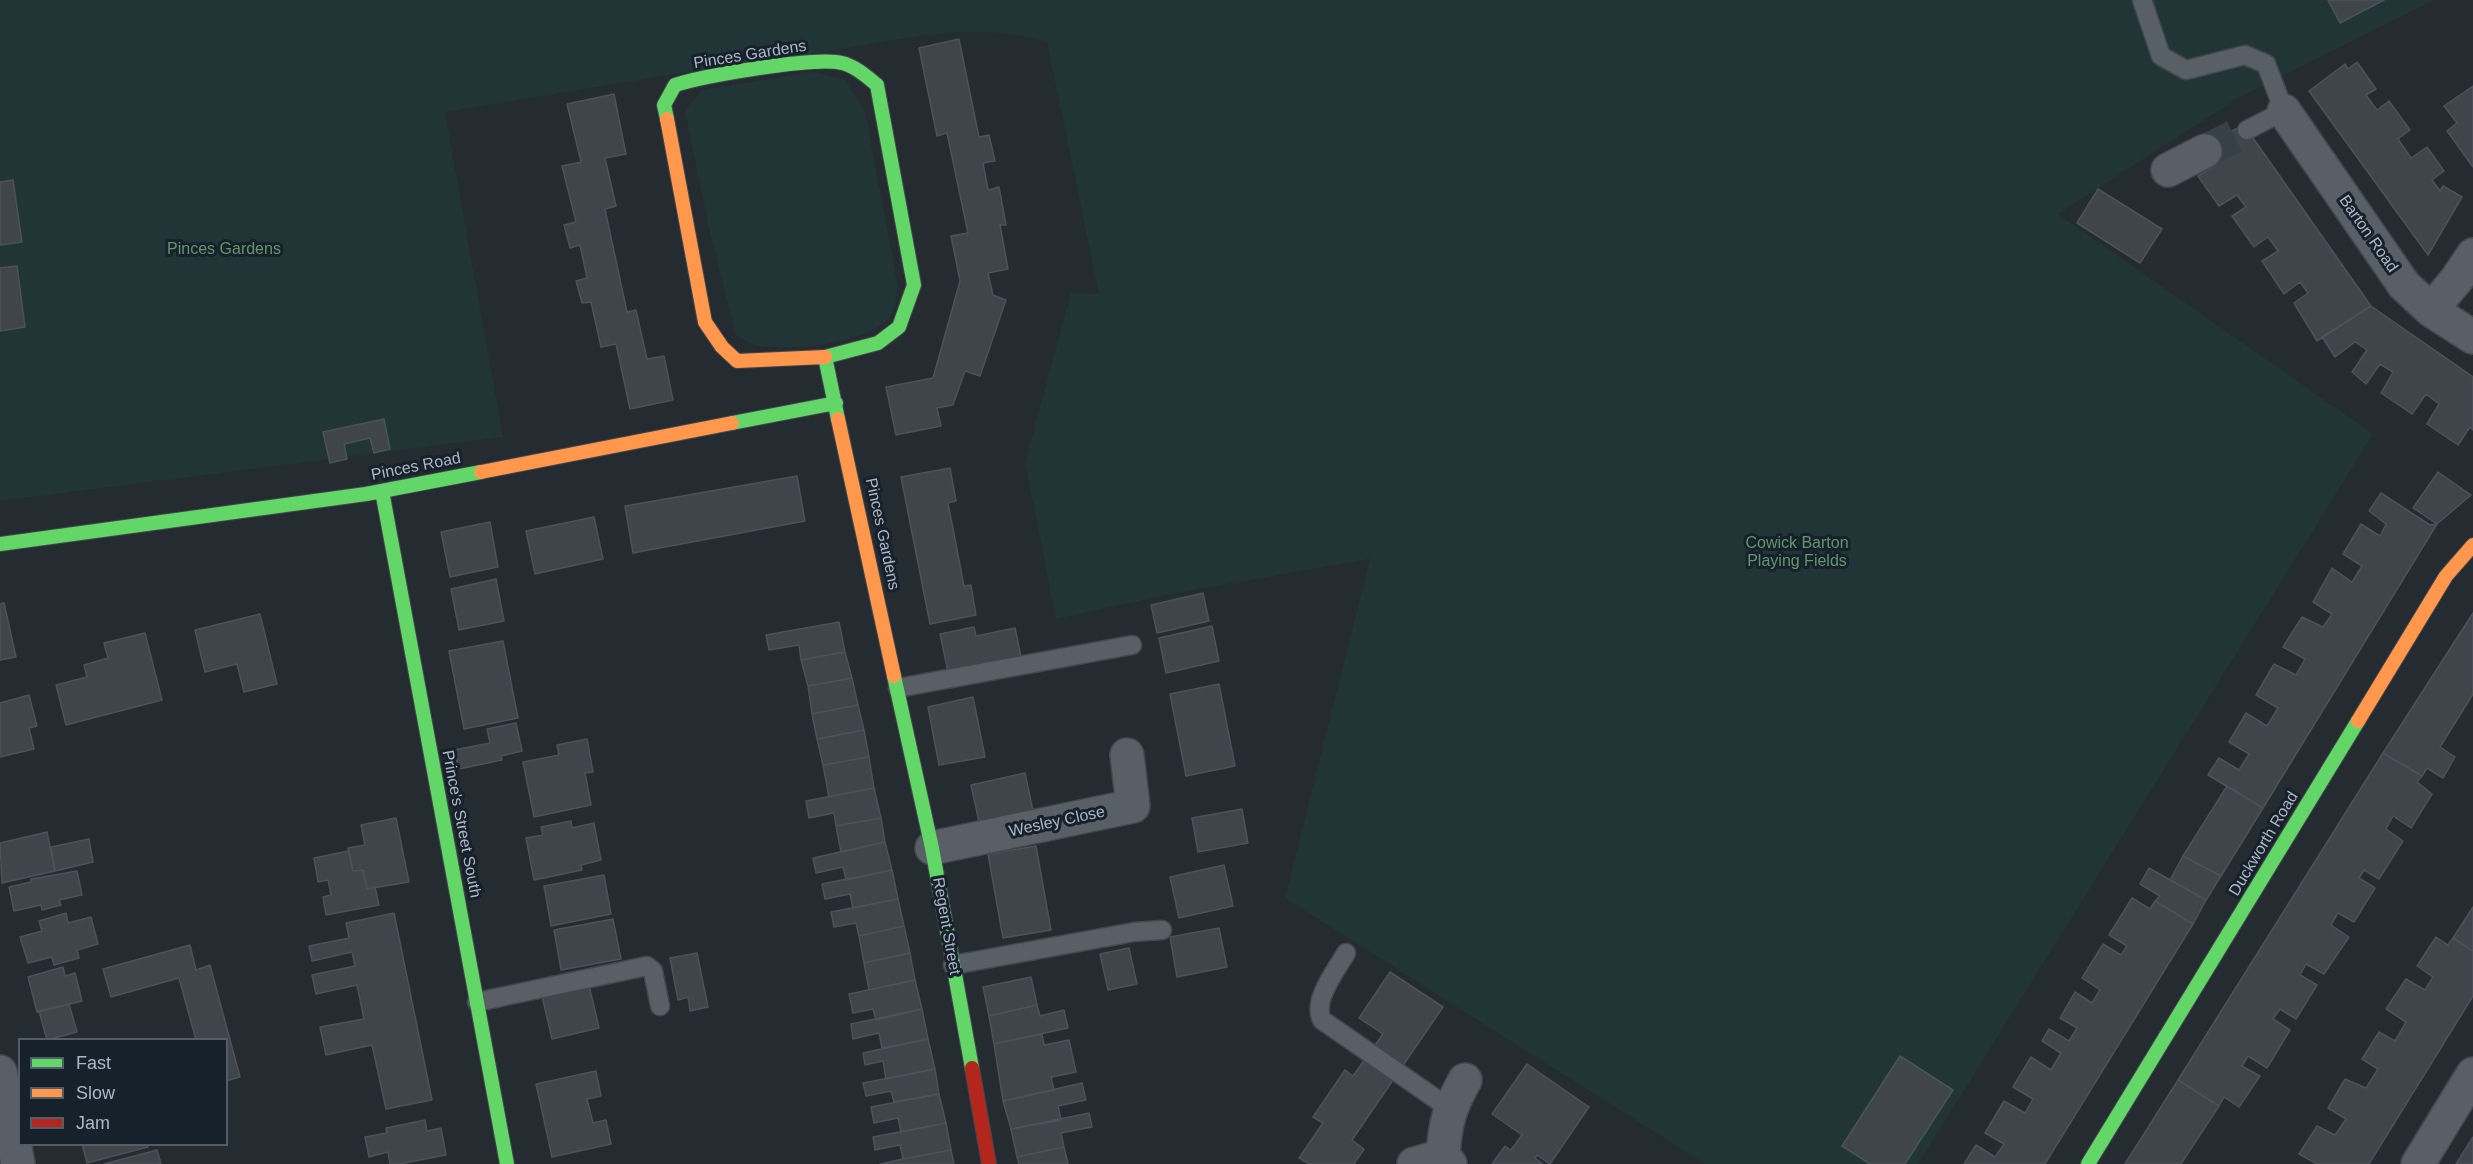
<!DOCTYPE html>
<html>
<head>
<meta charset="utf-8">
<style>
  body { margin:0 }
  #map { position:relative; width:2473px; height:1164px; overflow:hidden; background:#242b31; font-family:Arial,sans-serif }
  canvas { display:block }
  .legend { position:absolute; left:18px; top:1038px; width:210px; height:108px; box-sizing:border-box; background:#17212c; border:2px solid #525d69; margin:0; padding:8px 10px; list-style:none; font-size:18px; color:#abb7c5 }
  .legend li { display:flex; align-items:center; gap:12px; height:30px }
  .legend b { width:30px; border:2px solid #525d69 }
</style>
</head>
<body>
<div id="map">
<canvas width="2473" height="1164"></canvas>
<ul class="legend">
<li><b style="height:8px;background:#63d668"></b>Fast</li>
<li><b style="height:8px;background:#ff974d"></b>Slow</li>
<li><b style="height:8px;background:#b3261e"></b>Jam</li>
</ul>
</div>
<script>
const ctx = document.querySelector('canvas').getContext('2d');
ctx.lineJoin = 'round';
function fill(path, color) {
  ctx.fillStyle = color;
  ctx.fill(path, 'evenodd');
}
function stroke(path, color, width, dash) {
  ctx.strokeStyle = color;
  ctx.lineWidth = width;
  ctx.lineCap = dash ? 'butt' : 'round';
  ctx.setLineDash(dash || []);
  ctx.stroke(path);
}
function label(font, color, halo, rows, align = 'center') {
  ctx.font = font + ' Arial,sans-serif';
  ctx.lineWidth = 6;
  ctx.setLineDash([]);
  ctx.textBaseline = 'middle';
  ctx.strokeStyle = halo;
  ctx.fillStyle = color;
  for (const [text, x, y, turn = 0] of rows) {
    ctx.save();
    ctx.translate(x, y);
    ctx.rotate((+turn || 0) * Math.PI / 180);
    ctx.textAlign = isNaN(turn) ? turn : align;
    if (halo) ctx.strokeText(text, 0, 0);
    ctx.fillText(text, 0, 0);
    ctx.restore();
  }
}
fill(new Path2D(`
  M0 0H2435L2240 97 2058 214 2373 434 1918 1164H1705L1285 898 1370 559 1170 594 1056 619 1025 463 1071 293 1099 294 1047 42C975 20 895 41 822 52 696 70 571 91 445 112L503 437 0 501Z
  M814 72 845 80 865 111 898 287C896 294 896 307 892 314 873 344 783 353 752 344 747 342 741 338 736 335L708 224 685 111 702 90Z`), '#213537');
const building = new Path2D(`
  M2328 0H2384L2340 23Z
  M959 39 979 137 989 135 995 161 983 163 988 190 999 187 1006 225H1000L1008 269 988 273 993 295 1006 300 980 376 965 371 953 405 937 408 941 426 896 435 886 387 933 378 960 281 951 236 968 233 947 133 937 136 919 48Z
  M2357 62 2376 89 2366 95 2377 110 2389 101 2410 130 2398 139 2411 158 2427 147 2444 171 2432 180 2440 191 2443 186 2462 197 2428 255 2309 91 2345 64 2348 69Z
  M2473 86V167L2447 131 2457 123 2444 106Z
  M614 94 626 154 605 158 616 206 605 209 627 312 636 310 647 359 664 356 673 400 630 409 616 344 601 347 591 302 582 303 576 281 587 278 580 245 570 248 564 225 576 222 562 166 581 162 567 104Z
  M2244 125 2371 306 2317 341 2294 303 2308 293 2300 282 2284 294 2262 261 2278 251 2268 237 2254 247 2232 216 2246 207 2237 195 2219 206 2198 176 2214 166 2201 146Z
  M13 180 22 242 0 245V182Z
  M2098 189 2162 229 2140 263 2077 223Z
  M17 266 25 327 0 331V268Z
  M2371 306 2473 377V430L2470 427 2458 445 2427 424 2439 404 2426 394 2412 414 2381 393 2393 372 2380 364 2366 384 2352 372 2367 350 2355 342 2335 357 2322 337Z
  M384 419 390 449 374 453 370 438 344 444 347 459 330 463 323 432Z
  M950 468 956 501 948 503 964 586 971 585 976 615 930 624 901 477Z
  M2438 472 2471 495 2437 524 2413 508Z
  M797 476 805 521 633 553 625 506Z
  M2381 493 2430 525 2437 524 2263 808 2208 775 2219 758 2239 770 2249 754 2229 742 2246 713 2267 726 2278 708 2256 695 2274 664 2296 675 2305 659 2283 647 2302 617 2323 627 2332 614 2313 602 2332 568 2352 582 2362 566 2343 554 2361 524 2380 536 2386 524 2369 511Z
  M594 517 603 559 535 574 526 531Z
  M490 522 498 567 450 577 441 532Z
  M496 579 504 621 459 630 451 589Z
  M1203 593 1209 621 1157 633 1151 605Z
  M4 603 16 657 0 660V604Z
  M2473 613V694L2440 747 2455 757 2443 778 2427 768 2422 776 2383 753Z
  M260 614 277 684 244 692 237 664 205 672 195 630Z
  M839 622 845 652 801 660 799 645 769 650 766 635Z
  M1212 626 1219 661 1166 673 1159 638Z
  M974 627 976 636 1015 628 1021 657 948 672 940 634Z
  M145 633 162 700 66 725 56 685 87 677 84 665 108 658 104 643Z
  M503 641 518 718 464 729 449 651Z
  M845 652 852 678 808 686 801 660Z
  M852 678 858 705 812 714 808 686Z
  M1219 684 1235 766 1186 776 1170 694Z
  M29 695 37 726 29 728 34 749 0 757V703Z
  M973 697 985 757 939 765 928 707Z
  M858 705 864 730 817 739 812 714Z
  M516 723 522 751 501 756 502 760 459 769 454 750 490 743 487 729Z
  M864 730 869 757 823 765 817 739Z
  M587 739 593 772 585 773 591 805 534 817 523 762 559 755 557 745Z
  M2383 753 2422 776 2417 782 2432 794 2411 828 2393 816 2386 829 2403 841 2379 879 2364 870 2359 878 2375 888 2354 922 2338 913 2331 925 2349 937 2324 974 2306 964 2300 975 2317 985 2296 1019 2280 1009 2273 1019 2290 1030 2267 1068 2248 1056 2242 1066 2260 1076 2239 1107 2224 1097 2219 1106 2178 1080Z
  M869 757 874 788 829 797 823 765Z
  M1025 773 1033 811 979 822 971 785Z
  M2227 786 2263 808 2221 876 2183 856Z
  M874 788 881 818 836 826 834 813 809 818 806 801Z
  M1242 809 1248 843 1198 852 1192 818Z
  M396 818 409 882 367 889 363 870 353 871 348 848 365 845 361 825Z
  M881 818 885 842 841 852 836 826Z
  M571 821 572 828 594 823 601 860 581 865 582 870 534 880 526 838 543 835 541 827Z
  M47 832 55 871 2 883 0 843Z
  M89 839 93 862 55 871 51 847Z
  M885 842 892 870 846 880 843 867 816 873 813 858Z
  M1036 846 1051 930 1003 938 988 854Z
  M349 851 353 871 363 870 367 889 375 887 379 905 326 915 323 897 331 895 328 880 318 882 314 858Z
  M2183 856 2221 876 2206 900 2170 880Z
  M1224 865 1233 906 1179 918 1170 877Z
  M2149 868 2206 900 2193 924 2155 901 2160 896 2140 884Z
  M892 870 898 899 853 908 850 894 825 899 822 884Z
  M77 871 82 895 59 900 61 905 42 910 41 905 14 911 9 887 31 882V879Z
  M604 875 611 914 551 926 544 886Z
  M2132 898 2150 909 2155 901 2193 924 2045 1164H1964L1976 1145 1995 1157 2004 1144 1985 1133 2004 1101 2025 1113 2033 1099 2013 1087 2031 1057 2051 1070 2061 1053 2042 1041 2049 1029 2069 1041 2077 1028 2060 1018 2075 992 2092 1003 2100 990 2082 978 2103 944 2121 955 2127 946 2109 935Z
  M898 899 904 926 859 936 856 923 834 927 831 912Z
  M2473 907V951L2453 938Z
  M66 913 68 923 91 917 98 944 77 950 79 958 54 965 52 957 28 963 20 937 42 931 39 921Z
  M394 913 432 1100 386 1109 372 1045 326 1055 320 1027 364 1019 357 985 316 994 312 975 355 966 352 952 312 961 309 946 349 938 346 923Z
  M613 919 621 959 561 970 554 930Z
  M904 926 910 953 864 963 859 936Z
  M1219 928 1227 967 1177 977 1170 937Z
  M2436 937 2448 945 2453 938 2473 951V996L2369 1164H2317L2299 1154 2317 1126 2335 1135 2346 1119 2328 1108 2345 1079 2366 1088 2378 1069 2362 1059 2379 1032 2395 1041 2406 1022 2386 1009 2406 979 2425 990 2433 977 2417 966Z
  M190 945 196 970 210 965 240 1077 226 1081V1040H196L179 978 111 997 103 969Z
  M1129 948 1137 984 1108 990 1100 954Z
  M697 953 708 1007 690 1011 688 997 678 1000 670 958Z
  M910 953 915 980 869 990 864 963Z
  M63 967 65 976 75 973 82 1001 37 1012 28 977Z
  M1390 972 1443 1007 1352 1140 1364 1149 1354 1164H1309L1299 1158 1323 1123 1313 1117 1345 1070 1353 1076 1383 1034 1359 1018Z
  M1031 977 1037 1005 989 1016 983 987Z
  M915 980 922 1009 876 1020 873 1009 853 1013 849 994Z
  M589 985 599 1028 552 1039 542 996Z
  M69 1004 77 1032 47 1040 39 1011Z
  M1037 1005 1040 1016 1064 1010 1068 1028 994 1044 989 1016Z
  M922 1009 928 1039 882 1048 879 1033 853 1039 851 1024Z
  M1042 1034 1044 1045 1069 1040 1076 1072 1051 1077 1054 1090 1003 1101 994 1044Z
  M928 1039 935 1069 886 1079 883 1061 865 1065 863 1053Z
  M1900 1056 1953 1090 1905 1164H1870L1842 1146Z
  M1527 1064 1589 1107 1550 1164 1537 1155 1535 1158 1543 1164H1492L1505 1146 1511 1150 1522 1135 1492 1114Z
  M935 1069 939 1094 894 1102 891 1091 866 1096 863 1083Z
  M596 1071 601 1096 587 1099 593 1123 606 1120 611 1144 552 1157 536 1084Z
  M2178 1080 2219 1106 2181 1164H2125Z
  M1082 1083 1086 1100 1058 1106 1061 1120 1011 1129 1003 1101Z
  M939 1094 946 1123 901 1132 898 1118 874 1123 871 1107Z
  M1089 1113 1092 1127 1061 1133 1064 1147 1017 1157 1011 1129Z
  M425 1120 427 1131 441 1128 446 1155 399 1164H390L388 1152 369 1157 365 1137 387 1133 386 1128Z
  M946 1123 951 1150 903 1159 900 1145 875 1150 873 1137Z
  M2473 1137V1164H2456Z
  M82 1144H147L148 1147 87 1163Z
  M1064 1147 1068 1164H1019L1017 1157Z
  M157 1150 161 1164H104Z
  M951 1150 954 1164H880L903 1159Z`);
fill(building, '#3f454b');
stroke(building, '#4b525a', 1.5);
stroke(new Path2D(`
  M2205 151 2247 130`), '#384047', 33, [33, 16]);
const lane = new Path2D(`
  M2142 0 2161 56 2186 70 2245 55 2266 64 2284 111 2247 130
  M898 688 1132 645
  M1346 953C1336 971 1312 1000 1322 1020L1449 1108
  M953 965 1134 932 1162 930
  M477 1002 647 966 653 971 660 1006`);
const street = new Path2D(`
  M2284 111 2404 285 2431 310 2473 337
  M2168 170 2205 151
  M2431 310 2457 279 2473 255
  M932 848 1133 806 1127 755
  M0 1072 18 1164
  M1414 1164 1443 1156
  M1450 1164 1443 1156C1445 1124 1449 1108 1465 1080
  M2418 1164 2473 1074`);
const fast = new Path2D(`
  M667 119 664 105 675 85C703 76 816 56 842 63 855 66 866 76 877 85L914 285 899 327 878 343 825 357 838 419
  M732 423 836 403
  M382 491 507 1164
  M0 544 366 494 481 472
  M894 676 932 848 972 1068
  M2088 1164 2358 721`);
const slow = new Path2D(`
  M667 119 705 322 722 347 737 361 825 357
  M838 419 894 676
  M481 472 732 423
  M2358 721 2446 576 2473 545`);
const jam = new Path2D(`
  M972 1068 989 1164`);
stroke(lane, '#42474c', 21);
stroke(street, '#42474c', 36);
stroke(fast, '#42474c', 16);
stroke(slow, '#42474c', 16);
stroke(jam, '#42474c', 16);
stroke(lane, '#585f67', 18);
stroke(street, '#585f67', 33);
stroke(fast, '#63d668', 14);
stroke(slow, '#ff974d', 14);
stroke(jam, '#b3261e', 14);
label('16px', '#abb7c5', '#17212c', [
  ["Pinces Gardens",750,55,-9],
  ["Barton Road",2368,234,55],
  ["Pinces Road",416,467,-11],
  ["Pinces Gardens",882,534,78],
  ["Wesley Close",1057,822,-12],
  ["Prince's Street South",461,824,79],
  ["Duckworth Road",2264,844,-59],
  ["Regent Street",946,926,80]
]);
label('16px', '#619669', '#17212c', [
  ["Pinces Gardens",224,250],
  ["Cowick Barton",1797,544],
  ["Playing Fields",1797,562]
]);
</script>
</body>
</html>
